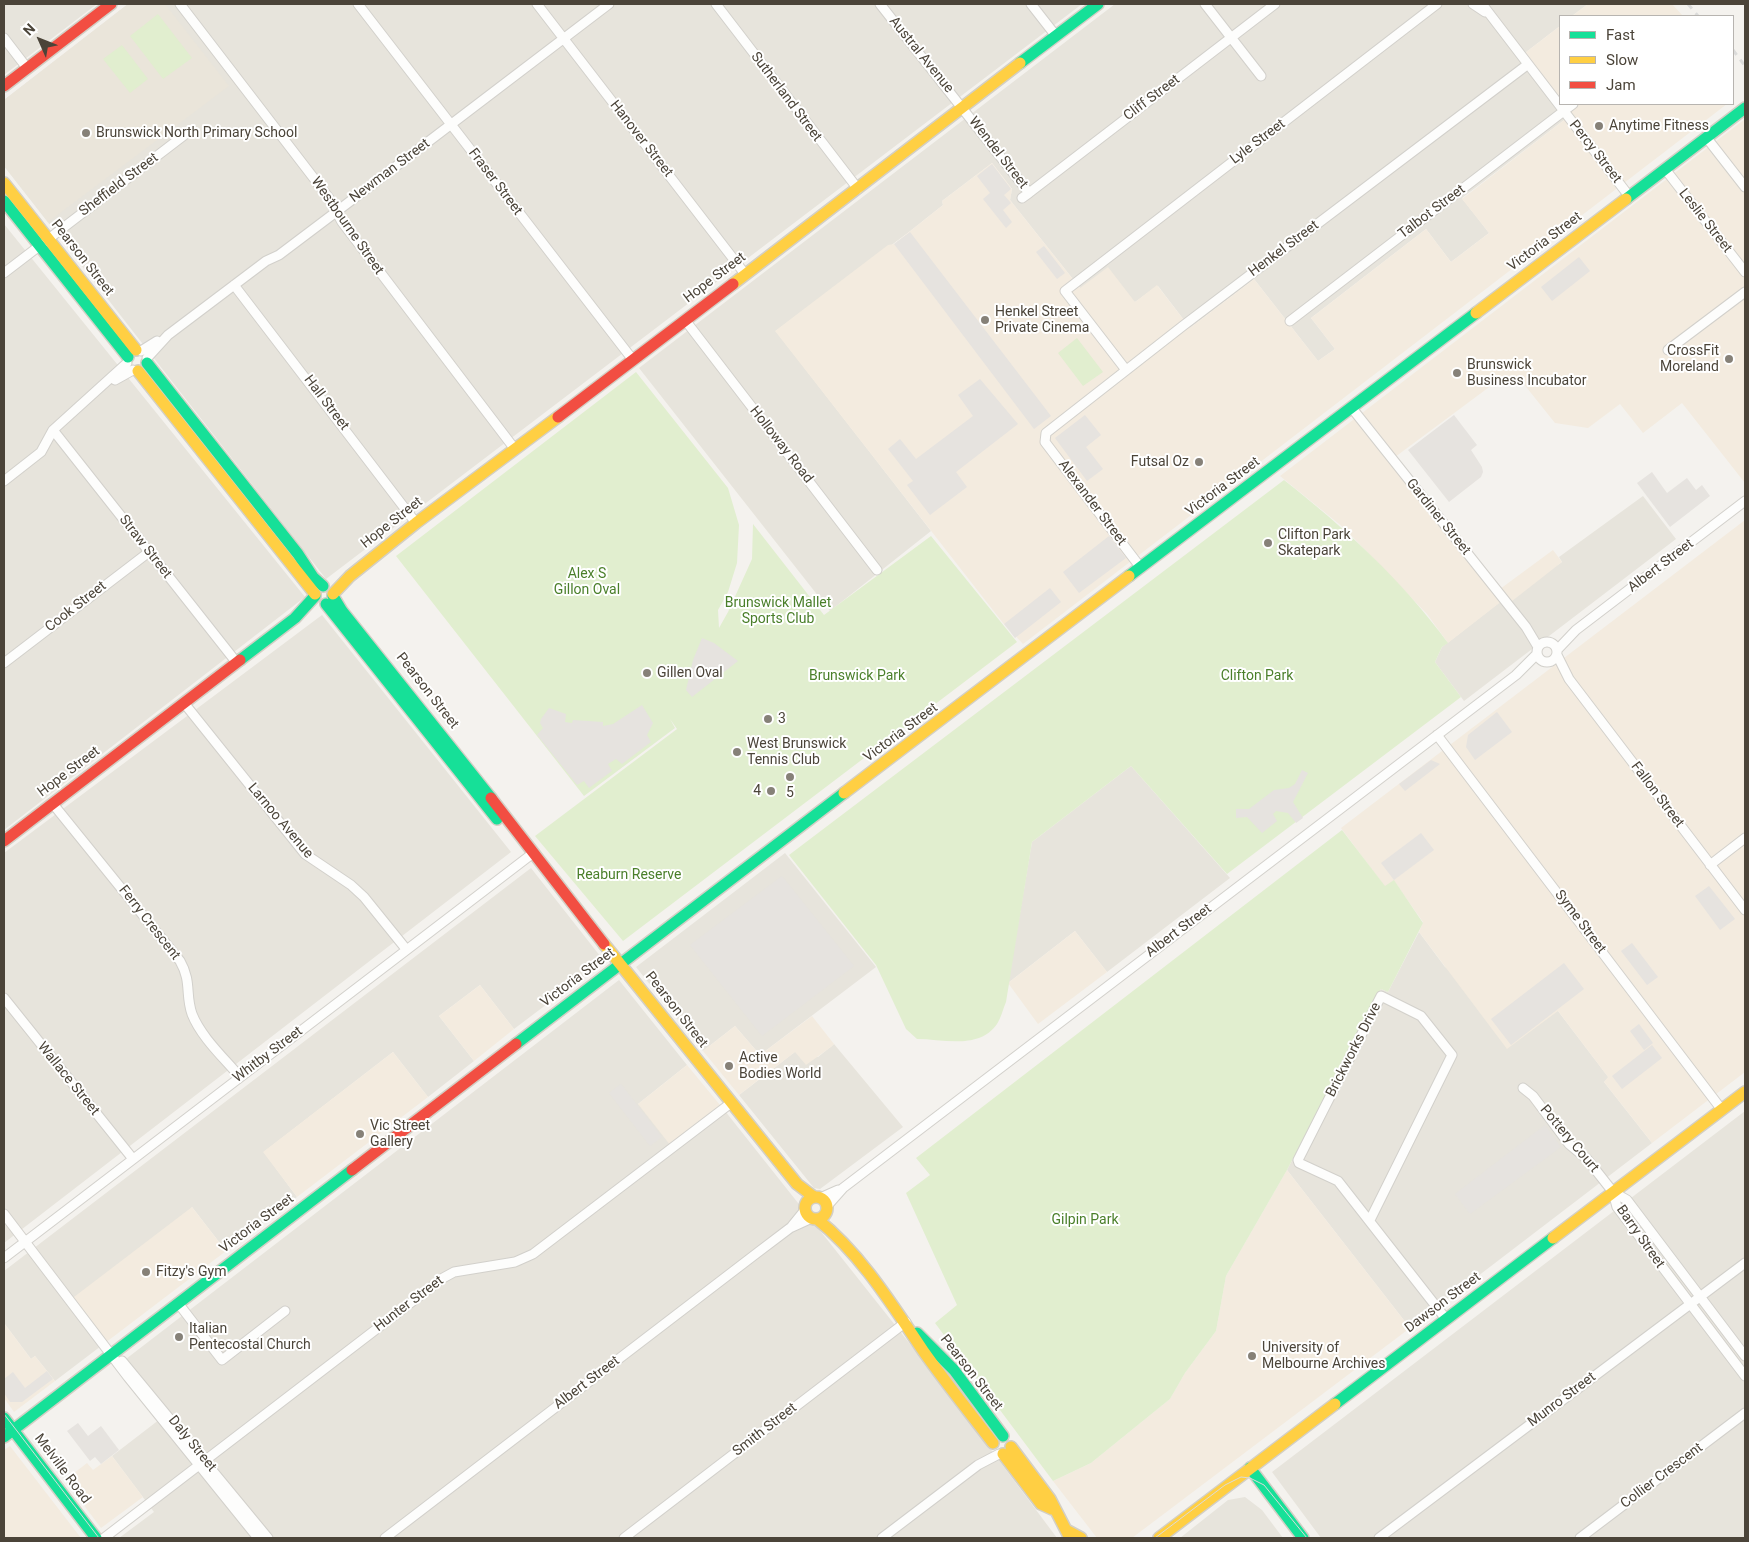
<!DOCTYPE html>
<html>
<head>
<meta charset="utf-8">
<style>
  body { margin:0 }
  #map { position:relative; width:1749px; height:1542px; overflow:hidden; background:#f4f2ee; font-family:Roboto,sans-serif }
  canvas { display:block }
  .frame { position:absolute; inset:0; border:5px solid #4b4439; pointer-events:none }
  .legend { position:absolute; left:1559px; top:15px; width:175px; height:90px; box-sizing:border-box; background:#fff; border:1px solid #b7b4b0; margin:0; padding:6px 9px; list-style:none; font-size:15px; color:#4b4439 }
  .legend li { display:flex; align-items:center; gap:10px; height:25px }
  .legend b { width:25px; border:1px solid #b7b4b0 }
  .north { position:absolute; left:15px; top:15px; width:50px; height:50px; -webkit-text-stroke:4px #fff; paint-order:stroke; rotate:314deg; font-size:14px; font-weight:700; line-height:20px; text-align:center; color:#4b4439 }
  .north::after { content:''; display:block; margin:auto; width:18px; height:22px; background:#4b4439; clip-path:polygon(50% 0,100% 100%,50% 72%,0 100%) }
</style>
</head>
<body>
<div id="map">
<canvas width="1749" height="1542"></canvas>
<div class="frame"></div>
<ul class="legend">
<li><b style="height:6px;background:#16e098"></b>Fast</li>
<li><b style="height:6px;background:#ffcf43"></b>Slow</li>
<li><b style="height:6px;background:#f24e42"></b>Jam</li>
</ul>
<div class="north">N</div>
</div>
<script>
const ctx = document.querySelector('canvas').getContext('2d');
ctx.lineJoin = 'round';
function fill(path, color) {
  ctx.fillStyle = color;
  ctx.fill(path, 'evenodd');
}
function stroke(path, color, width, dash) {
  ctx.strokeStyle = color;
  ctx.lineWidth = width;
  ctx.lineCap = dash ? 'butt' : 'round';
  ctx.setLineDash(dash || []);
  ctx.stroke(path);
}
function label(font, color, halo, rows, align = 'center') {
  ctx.font = font + ' Roboto,sans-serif';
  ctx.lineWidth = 4;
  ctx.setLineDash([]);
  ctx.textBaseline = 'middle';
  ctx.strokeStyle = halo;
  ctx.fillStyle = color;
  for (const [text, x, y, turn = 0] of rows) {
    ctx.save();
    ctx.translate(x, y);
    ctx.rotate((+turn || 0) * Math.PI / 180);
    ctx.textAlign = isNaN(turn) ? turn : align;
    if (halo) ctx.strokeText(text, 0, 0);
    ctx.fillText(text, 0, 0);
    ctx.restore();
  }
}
fill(new Path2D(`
  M4 4H97L4 75Z
  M128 4H1082L326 579 4 166V100Z
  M1115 4H1588L1572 16H1560V26L1521 56 1568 117 1462 198 1489 233 1451 262 1426 229 1311 318 1335 349 1318 361 1254 279 1190 328 1158 286 1135 302 1080 288 1010 200 1012 189 992 163 942 201 943 205 909 232 776 331 931 531 830 611 639 368Z
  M4 224 305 597 4 830Z
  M1643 496 1676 539 1464 701 1435 662 1442 647 1502 600 1562 562 1559 557Z
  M322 615 511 852 4 1243V853Z
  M1131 766 1230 878 1107 972 1075 931 1008 983 1032 842Z
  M785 853 876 967 760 1055 735 1026 703 1051 636 967Z
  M531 868 604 961 514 1029 480 985 439 1016 474 1061 428 1097 393 1052 264 1152 297 1197 226 1251 192 1207 105 1343 55 1381 35 1356 31 1359 4 1323V1271Z
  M1419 932 1445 967 1558 1011 1609 1078 1604 1082 1652 1143 1410 1328 1287 1170 1381 989 1388 992Z
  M619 980 687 1065 638 1104 725 1111 945 1388 1057 1538H119L154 1512 112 1456 164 1416 122 1362Z
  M834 1044 903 1127 820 1189 814 1188 739 1095 796 1051 818 1057Z
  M1745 1111V1538H1321L1272 1472Z
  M1245 1497 1262 1510 1283 1538H1180L1228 1500Z`), '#e7e4dc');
fill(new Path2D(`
  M1588 4H1672L1683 16H1572Z
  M1560 26V104H1727L1023 644 1003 623 775 331 888 245 894 244 909 232 943 205 942 201 992 163 1012 189 1010 200 1080 288 1108 267 1135 302 1157 285 1190 328 1254 279 1318 361 1335 349 1311 318 1426 229 1451 262 1489 233 1462 199 1568 117 1521 56Z
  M1745 119V483L1682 403 1643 433 1620 404 1588 428 1555 423 1523 383 1500 379 1391 460 1496 592 1553 550 1562 562 1507 605 1502 601 1448 643 1427 614 1344 528 1280 476Z
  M1745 520V1072L1652 1143 1604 1082 1608 1077 1558 1011 1507 1049 1419 932 1423 922 1394 881 1385 887 1341 828Z
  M1075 931 1107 972 1038 1024 1008 983Z
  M480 985 514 1029 474 1061 439 1016Z
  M812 1016 834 1044 831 1047 806 1065 795 1052 739 1095 703 1051 735 1026 760 1055Z
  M393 1052 428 1097 297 1197 263 1152Z
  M687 1065 725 1111 674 1150 638 1104Z
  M1287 1170 1410 1328 1132 1538H1097L1053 1481 1091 1463 1170 1399 1185 1373 1216 1331 1226 1276Z
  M192 1207 226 1251 105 1343 70 1300Z
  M4 1323 31 1359 35 1356 55 1381 14 1412 4 1398Z
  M10 1446 81 1538H4V1450Z
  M112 1456 143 1497 101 1528 65 1480 87 1463 93 1470Z`), '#f3ebdf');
fill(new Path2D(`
  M128 4H165L229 86 48 222 4 166V100Z`), '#eae5da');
fill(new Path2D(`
  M158 14 192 58 163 79 130 36Z
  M122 45 148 79 130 93 103 59Z
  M1077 338 1103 372 1083 386 1058 353Z
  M636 372 728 488 739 525 737 563 728 592 718 610 719 628 728 612 752 559 753 524 824 615 931 536 1017 642 623 941 535 836 677 729 670 719 675 728 584 796 396 556Z
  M1284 480C1345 528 1402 580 1448 643L1442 647 1435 662 1461 697 1227 874 1131 766 1032 842 1006 1002C1003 1009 1001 1018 997 1024 979 1050 943 1039 917 1039L906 1029 876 965 789 855Z
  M1342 830 1385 886 1394 880 1423 923 1388 992 1381 989 1287 1170 1226 1276 1216 1331 1185 1373 1170 1399 1091 1463 1053 1481 935 1323 957 1305 906 1193 930 1175 916 1158Z`), '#e1eecf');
fill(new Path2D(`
  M992 164 1011 189 1004 195 1011 203 1003 210 1012 222 1006 228 983 199 990 193 977 176Z
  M910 232 1051 416 1034 429 894 244Z
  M1044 246 1065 273 1057 279 1036 252Z
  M1579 257 1590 271 1552 301 1541 287Z
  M980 379 1018 424 956 472 967 487 930 515 907 485 913 481 888 449 900 439 916 459 973 416 958 395Z
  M1085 415 1101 435 1086 447 1103 469 1087 481 1055 438Z
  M1454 415 1477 445 1471 450 1482 467 1483 472 1481 477 1449 502 1408 450Z
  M1652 472 1667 493 1687 478 1696 490 1702 485 1710 496 1670 527 1637 483Z
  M1109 536 1126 558 1079 593 1063 572Z
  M1050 588 1061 602 1015 638 1004 624Z
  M702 638 714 643 738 661 692 697 686 690 693 660Z
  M642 705 653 723 647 735 651 742 622 764 616 759 608 764 612 771 589 788 584 781 577 785 537 735 543 728 540 723 541 719 549 708 566 714 565 722 572 723 573 720 603 722V726L613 724Z
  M1497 712 1512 732 1475 760 1466 747 1468 735Z
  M1431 760 1440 764 1405 791 1399 784Z
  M1302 770 1308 773 1293 802 1303 818 1296 823 1288 813 1276 811 1273 814 1277 821 1262 833 1247 817 1236 818V809H1249L1274 790 1289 788 1295 784Z
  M1421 833 1434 850 1394 880 1381 863Z
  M782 876 854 966 762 1036 690 945Z
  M1709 886 1735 919 1720 930 1695 896Z
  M1632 943 1658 977 1647 985 1621 951Z
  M1564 963 1584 989 1511 1045 1491 1019Z
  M1639 1024 1653 1043 1644 1050 1630 1031Z
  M1652 1045 1662 1058 1622 1089 1612 1076Z
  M621 1084 662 1137 650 1146 609 1093Z
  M1545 1125 1561 1147 1470 1214 1455 1194Z
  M47 1371 53 1379 22 1402H10L4 1393V1379L13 1372 25 1388Z
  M78 1423 88 1436 101 1426 119 1450 101 1464 95 1457 90 1461 67 1431Z`), '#e6e3df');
const street = new Path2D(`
  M180 4 329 198 342 222 514 448
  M358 4 633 360
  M537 4 745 274
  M716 4 858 189
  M880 4 1029 193 1022 198
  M1031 4 1056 36
  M1205 4 1261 76
  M1473 4 1485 12
  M1482 4 1629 196
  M4 38 27 68
  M1706 137 1745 187
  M1665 169 1745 272
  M1029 193 1275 4
  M4 273 187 133
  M234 285 416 523
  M685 320 877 570
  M1290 321 1573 104
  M1668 350 1745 292
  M141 351 157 341
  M147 358 168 335 266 261 279 255 336 212 609 4
  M1126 370 1065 291 1437 4
  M115 380 133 370
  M1351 407 1526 627 1538 647
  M53 430 237 663
  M4 481 41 452 53 430 127 363
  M1141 568 1045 442 1046 433 1184 325 1527 65
  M1537 652a10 10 0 1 1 20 0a10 10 0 1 1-20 0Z
  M1557 650 1576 630 1745 501
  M1557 655 1569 679 1745 910
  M4 663 149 552
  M184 703 305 854 351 885 364 897 406 949
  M1437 735 1722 1110
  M53 804 180 961C192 982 185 994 192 1014 201 1037 224 1058 240 1077
  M1710 865 1745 838
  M4 998 133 1159
  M1523 1088 1533 1096 1569 1144 1587 1159 1613 1192 1627 1200 1745 1356
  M1613 1192 1617 1207 1745 1376
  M820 1198 838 1190
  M827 1206 843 1188 1516 675 1537 654
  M4 1214 128 1377 258 1538
  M1370 1220 1452 1055 1421 1016 1381 996 1298 1160 1299 1163 1338 1181 1446 1319
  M792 1226 805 1210
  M4 1258 532 854
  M178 1303 222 1360 285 1311
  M122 1361 268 1538
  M104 1538 443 1278 454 1272 515 1262 533 1254 731 1103
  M385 1538 757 1253 790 1228 812 1218
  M624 1538 906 1322
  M882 1538 978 1465 999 1454
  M1379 1538 1745 1263
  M1580 1538 1745 1413`);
const fast = new Path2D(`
  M1020 63 1098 4
  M1626 199 1745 108
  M4 201 128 357
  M147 363 298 554 313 577 323 586
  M1129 576 1476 313
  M333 596 342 611 491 798
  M326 604 497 819
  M240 660 295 618 315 596
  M516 1044 844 793
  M917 1333 954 1370 1003 1436
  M1335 1404 1553 1238
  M4 1418 96 1538
  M4 1437 352 1170
  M1250 1468 1303 1538`);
const slow = new Path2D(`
  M4 183 136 350
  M733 284 1020 63
  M1476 313 1626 199
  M138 371 315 594
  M333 594 350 576 416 523 558 417
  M844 793 1129 576
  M604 944 797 1184 814 1197
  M805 1208a11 11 0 1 1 22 0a11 11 0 1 1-22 0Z
  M817 1219C861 1254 893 1306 924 1352 946 1383 970 1413 993 1443
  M1553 1238 1745 1092
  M1011 1447 1050 1499 1070 1538
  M1003 1454 1041 1504 1052 1509
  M1068 1531 1081 1538
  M1159 1538 1335 1404`);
const jam = new Path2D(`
  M4 86 111 4
  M558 417 733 284
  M491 798 604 944
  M4 841 240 660
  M352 1170 516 1044`);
stroke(street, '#d2d0cb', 11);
stroke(fast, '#d3cfc5', 14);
stroke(slow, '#d3cfc5', 14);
stroke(jam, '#d3cfc5', 14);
stroke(street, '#fdfdfc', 9);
stroke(fast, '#16e098', 11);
stroke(slow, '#ffcf43', 11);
stroke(jam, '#f24e42', 11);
stroke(new Path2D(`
  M4 1414 99 1538
  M1155 1538 1225 1485 1241 1477 1250 1478 1264 1485 1307 1538`), '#dbdbda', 1);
stroke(new Path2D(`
  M1688 4 1698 16
  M1733 50 1745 66`), '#dbdbda', 3, [6, 6]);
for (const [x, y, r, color] of [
  [1599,126,5,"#868178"],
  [86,133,5,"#868178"],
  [985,320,5,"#868178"],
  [1729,359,5,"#868178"],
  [1457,373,5,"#868178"],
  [1199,462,5,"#868178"],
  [1268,543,5,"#868178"],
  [647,673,5,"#868178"],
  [768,719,5,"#868178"],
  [737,752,5,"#868178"],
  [790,777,5,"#868178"],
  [771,791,5,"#868178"],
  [729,1066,5,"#868178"],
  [360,1134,5,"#868178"],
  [146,1272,5,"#868178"],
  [179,1337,5,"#868178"],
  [1252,1356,5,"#868178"]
]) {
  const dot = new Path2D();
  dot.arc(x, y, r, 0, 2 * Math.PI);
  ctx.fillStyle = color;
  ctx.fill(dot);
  stroke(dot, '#fff', 2);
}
label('14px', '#4b4439', '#fff', [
  ["Austral Avenue",921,55,51],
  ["Sutherland Street",786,97,53],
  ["Cliff Street",1152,98,-37],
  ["Hanover Street",641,139,52],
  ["Lyle Street",1258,142,-37],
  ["Percy Street",1595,152,52],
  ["Wendel Street",998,153,52],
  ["Newman Street",390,171,-37],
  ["Fraser Street",495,182,53],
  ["Sheffield Street",119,185,-37],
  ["Talbot Street",1432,212,-37],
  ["Leslie Street",1705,221,52],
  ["Westbourne Street",347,226,55],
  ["Victoria Street",1545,242,-37],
  ["Henkel Street",1284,249,-37],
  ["Pearson Street",82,258,52],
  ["Hope Street",715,278,-37],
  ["Hall Street",326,403,53],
  ["Holloway Road",781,445,52],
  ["Victoria Street",1223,487,-37],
  ["Alexander Street",1092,503,53],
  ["Gardiner Street",1438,517,51],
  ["Hope Street",392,523,-38],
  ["Straw Street",145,547,52],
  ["Albert Street",1661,566,-37],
  ["Cook Street",76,607,-38],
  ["Pearson Street",427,691,52],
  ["Victoria Street",901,733,-37],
  ["Hope Street",69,772,-37],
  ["Fallon Street",1657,795,53],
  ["Larnoo Avenue",280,821,50],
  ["Syme Street",1580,922,53],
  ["Ferry Crescent",149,923,52],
  ["Albert Street",1179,931,-37],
  ["Victoria Street",578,978,-37],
  ["Pearson Street",676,1010,52],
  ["Brickworks Drive",1354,1050,-63],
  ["Whitby Street",268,1055,-37],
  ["Wallace Street",68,1079,51],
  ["Pottery Court",1569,1139,50],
  ["Victoria Street",257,1224,-37],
  ["Barry Street",1640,1237,55],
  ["Dawson Street",1443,1303,-37],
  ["Hunter Street",409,1304,-37],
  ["Pearson Street",971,1373,52],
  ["Albert Street",587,1383,-37],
  ["Munro Street",1562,1400,-37],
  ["Smith Street",765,1430,-38],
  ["Daly Street",192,1444,51],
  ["Melville Road",62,1469,53],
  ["Collier Crescent",1662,1476,-37]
]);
label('14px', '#4b4439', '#fff', [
  ["Anytime Fitness",1609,126],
  ["Brunswick North Primary School",96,133],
  ["Henkel Street",995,312],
  ["Private Cinema",995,328],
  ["CrossFit",1719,351,"right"],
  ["Moreland",1719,367,"right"],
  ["Brunswick",1467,365],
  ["Business Incubator",1467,381],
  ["Futsal Oz",1189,462,"right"],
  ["Clifton Park",1278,535],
  ["Skatepark",1278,551],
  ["Gillen Oval",657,673],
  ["3",778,719],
  ["West Brunswick",747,744],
  ["Tennis Club",747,760],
  ["4",761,791,"right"],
  ["5",790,793,"center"],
  ["Active",739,1058],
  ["Bodies World",739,1074],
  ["Vic Street",370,1126],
  ["Gallery",370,1142],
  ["Fitzy's Gym",156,1272],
  ["Italian",189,1329],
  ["Pentecostal Church",189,1345],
  ["University of",1262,1348],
  ["Melbourne Archives",1262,1364]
], 'left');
label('14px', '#4a7f2a', '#fff', [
  ["Alex S",587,574],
  ["Gillon Oval",587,590],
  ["Brunswick Mallet",778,603],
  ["Sports Club",778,619],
  ["Brunswick Park",857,676],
  ["Clifton Park",1257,676],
  ["Reaburn Reserve",629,875],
  ["Gilpin Park",1085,1220]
]);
</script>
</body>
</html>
